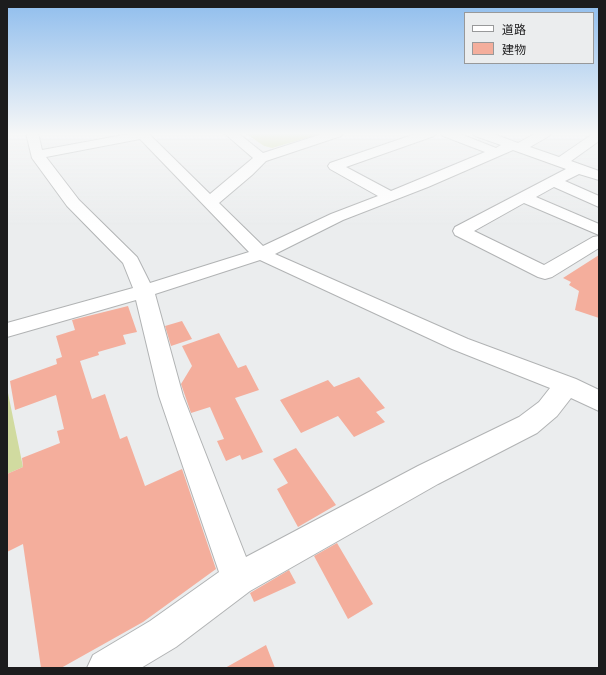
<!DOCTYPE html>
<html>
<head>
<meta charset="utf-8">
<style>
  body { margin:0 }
  #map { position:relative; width:606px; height:675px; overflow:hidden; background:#ebedee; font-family:"DejaVu Sans","Noto Sans JP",sans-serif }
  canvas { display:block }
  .frame { position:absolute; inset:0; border:8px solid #1c1c1d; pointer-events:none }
  .legend { position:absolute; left:464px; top:12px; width:130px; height:52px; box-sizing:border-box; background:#ebedee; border:1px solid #98999a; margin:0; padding:5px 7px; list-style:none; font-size:12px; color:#1c1c1d }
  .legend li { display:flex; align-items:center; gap:8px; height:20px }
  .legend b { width:20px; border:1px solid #98999a }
</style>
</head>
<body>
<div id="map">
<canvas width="606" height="675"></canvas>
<div class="frame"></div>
<ul class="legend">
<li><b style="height:5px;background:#fff"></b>道路</li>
<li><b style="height:11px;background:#f4ae9c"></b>建物</li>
</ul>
</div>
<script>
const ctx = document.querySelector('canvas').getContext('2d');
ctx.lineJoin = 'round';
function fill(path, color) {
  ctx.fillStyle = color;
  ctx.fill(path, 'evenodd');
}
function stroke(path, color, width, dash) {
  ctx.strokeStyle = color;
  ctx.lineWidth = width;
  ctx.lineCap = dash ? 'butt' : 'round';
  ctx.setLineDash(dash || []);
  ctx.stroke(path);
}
fill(new Path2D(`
  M245 133H324L272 148 264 146Z
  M7 388 23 467 7 474Z`), '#d1dba0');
fill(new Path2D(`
  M599 255V318L575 310 579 291 569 285 571 282 563 278Z
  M128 306 137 332 123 335 126 344 98 352 99 355 80 361 92 399 105 394 120 439 127 436 145 486 182 469 216 569 143 622 61 668H41L23 544 7 552V474L23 467 22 458 60 443 57 431 64 429 56 395 15 410 10 381 57 364 56 359 62 357 56 336 75 330 72 320Z
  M182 321 192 339 171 346 165 326Z
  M219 333 238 368 246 365 259 390 235 398 263 452 242 460 240 455 226 461 217 441 224 439 210 407 191 413 181 384 192 366 182 346Z
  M359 377 385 408 376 412 385 422 354 437 338 416 301 433 280 400 328 380 334 387Z
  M296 448 336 505 298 527 277 489 288 483 273 459Z
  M337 543 373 604 348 619 314 556Z
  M289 570 296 583 254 602 250 593Z
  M266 645 275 668H225Z`), '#f4ae9c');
const minor = new Path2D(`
  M26 133H38L42 150 134 133H148L210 194 253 158 224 133H238L263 153 325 133H343L341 136 266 161 252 175 219 203 263 246 331 214 378 196 330 169 328 166 330 163 418 133H436L434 136 346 167 391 191 485 152 443 136 441 133H458L496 148 501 145 475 136 473 133H491L518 143 536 133H551L549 136 530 147 559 157 594 133H599V141L571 161 599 171V180L579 174 565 181 599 196V207L554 187 536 197 599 224V235L524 203 474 231 544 265 593 237 599 236V248L552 277 545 279 538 277 455 235 453 231 455 227 566 169 513 150 428 187 343 220 275 254 468 339 576 379 599 390V411L571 398 557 416 537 433 438 484 250 591 176 647 141 668H87L93 655 150 621 219 572 159 396 136 300 7 337V323L133 288 123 263 67 206 32 158ZM140 139 249 252 150 283 137 257 79 200 46 157ZM260 260 452 349 550 388 539 402 519 417 418 466 246 557 183 396 155 294Z`);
stroke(minor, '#b1b3b4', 2);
fill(minor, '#fff');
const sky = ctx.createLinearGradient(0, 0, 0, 227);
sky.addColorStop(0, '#8fbded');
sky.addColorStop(0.59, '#f6f7f7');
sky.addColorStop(1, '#f6f7f700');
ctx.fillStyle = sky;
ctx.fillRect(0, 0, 606, 227);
</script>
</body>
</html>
